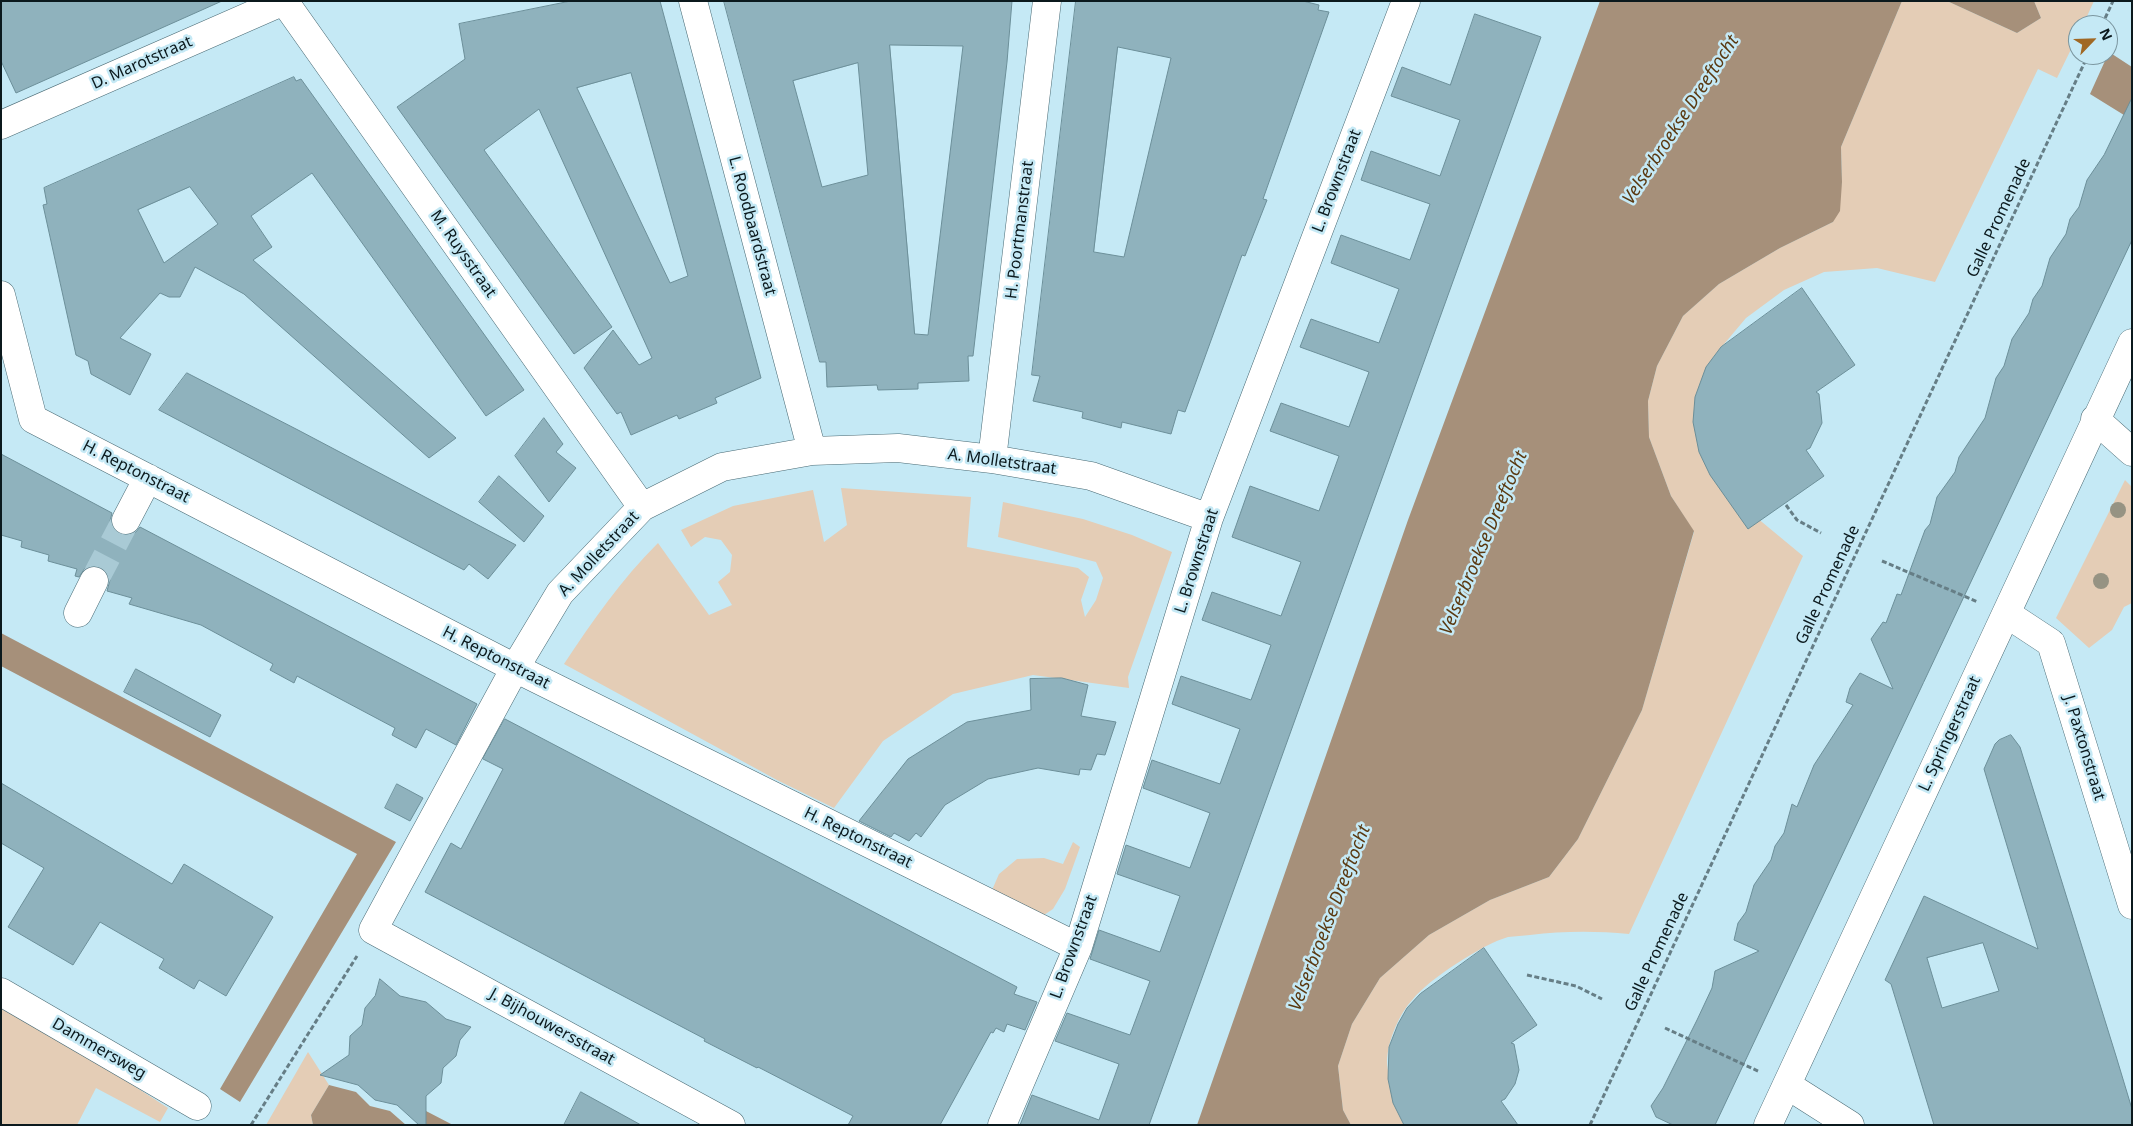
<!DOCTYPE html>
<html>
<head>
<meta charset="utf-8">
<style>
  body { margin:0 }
  #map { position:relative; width:2133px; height:1126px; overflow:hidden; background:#c5e9f5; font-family:"Noto Sans",sans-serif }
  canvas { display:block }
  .frame { position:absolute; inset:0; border:2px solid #0b191d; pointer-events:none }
  .north { position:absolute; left:2068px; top:15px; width:50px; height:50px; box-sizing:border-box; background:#c5e9f5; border:1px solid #7b969f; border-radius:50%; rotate:66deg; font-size:14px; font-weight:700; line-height:20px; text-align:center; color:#0b191d }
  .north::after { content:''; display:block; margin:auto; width:18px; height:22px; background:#a06824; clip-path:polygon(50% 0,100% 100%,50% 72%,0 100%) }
</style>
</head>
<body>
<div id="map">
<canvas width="2133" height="1126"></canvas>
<div class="frame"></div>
<div class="north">N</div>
</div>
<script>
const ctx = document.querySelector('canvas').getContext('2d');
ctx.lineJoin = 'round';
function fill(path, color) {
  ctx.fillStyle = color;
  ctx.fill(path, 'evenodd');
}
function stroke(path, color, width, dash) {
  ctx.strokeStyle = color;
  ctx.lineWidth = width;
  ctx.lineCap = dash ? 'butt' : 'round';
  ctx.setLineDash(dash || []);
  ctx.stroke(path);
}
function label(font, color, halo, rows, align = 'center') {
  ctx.font = font + ' "Noto Sans",sans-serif';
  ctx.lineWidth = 5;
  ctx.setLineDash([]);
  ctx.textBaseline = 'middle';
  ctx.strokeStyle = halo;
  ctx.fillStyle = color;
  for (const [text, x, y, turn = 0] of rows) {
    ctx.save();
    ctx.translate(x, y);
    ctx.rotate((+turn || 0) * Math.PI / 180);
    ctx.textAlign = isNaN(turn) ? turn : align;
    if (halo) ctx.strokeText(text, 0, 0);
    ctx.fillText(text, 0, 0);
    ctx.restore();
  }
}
fill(new Path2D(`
  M1902 1H1947L2017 33 2041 18 2034 1H2094L2083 25H2078V35L2057 78 2038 69 1935 282 1877 268 1824 272 1784 290 1746 318 1714 356 1701 388 1733 498 1803 556 1629 934C1596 931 1563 931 1530 935 1523 936 1515 936 1508 937 1483 944 1429 979 1413 999 1399 1014 1388 1040 1387 1061 1387 1081 1403 1107 1411 1125H1351L1343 1110 1338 1066 1352 1024 1380 978 1429 935 1490 900 1549 877 1578 839 1642 710 1694 532 1671 496 1649 437 1648 401 1657 366 1683 316 1719 284 1780 248 1833 222 1842 182 1841 147Z
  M2125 480 2132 487V603L2124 607 2112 630 2089 648 2056 618Z
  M841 488 971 497 967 547 1078 568 1089 577 1081 600 1085 617 1096 600 1103 578 1096 562 998 537 1003 502 1083 519 1132 535 1172 552 1128 677 1129 688 1033 675 953 694 883 741 834 808 777 780 564 664C593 620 621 580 658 543L709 615 732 605 718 582 730 572 732 555 721 540 705 537 691 547 681 530 733 506 813 490 824 542 847 525Z
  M1073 842 1080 847 1065 889 1053 909 1041 917 989 897 999 874 1017 859 1044 858 1063 864Z
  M1 999 168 1108 160 1122 96 1088 77 1125H1Z
  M308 1052 329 1085 311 1115 313 1125H266Z`), '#e4cdb6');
fill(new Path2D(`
  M1600 1H1902L1841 147 1842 182 1840 211 1833 222 1780 248 1719 284 1683 316 1657 366 1648 401 1649 437 1671 496 1694 531 1642 710 1578 839 1549 877 1490 900 1429 935 1380 978 1352 1024 1338 1066 1343 1110 1351 1125H1197L1408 520Z
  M1947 1H2034L2041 18 2017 33Z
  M2109 52 2132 67V120L2090 94Z
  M1 633 396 842 240 1102 220 1089 357 854 1 666Z
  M329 1085 356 1092 370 1106 390 1111 406 1125H313L311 1115Z
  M426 1111 453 1125H417L426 1119Z`), '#a6907a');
const building = new Path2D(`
  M1 1H222L16 93 1 61Z
  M571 1H660L761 378 715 398 717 403 679 419 677 415 631 435 621 412 617 414 584 368 613 330 639 365 652 358 539 109 484 150 612 327 574 354 397 107 465 59 459 24ZM631 73 688 276 670 283 577 88Z
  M724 1H1012L1007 62 973 356H968L969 381 918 383V389L878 390 877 385 827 387 826 362H820ZM890 45 963 46 928 335 915 334ZM858 63 868 175 822 187 793 81Z
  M1076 1H1303L1319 5 1318 10 1329 12 1263 199 1267 200 1245 256 1242 255 1185 412 1178 410 1171 434 1122 422 1121 428 1082 418 1083 412 1033 401 1040 376 1032 375ZM1118 47 1171 58 1124 257 1094 252Z
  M1475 14 1541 37 1149 1125H1020L1032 1095 1099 1120 1119 1064 1055 1041 1067 1013 1130 1035 1150 981 1090 959 1099 930 1160 952 1180 896 1117 874 1126 845 1190 868 1210 813 1143 788 1151 763 1152 760 1220 784 1240 729 1172 704 1181 676 1251 700 1271 645 1202 620 1212 592 1281 616 1301 562 1232 537 1250 486 1319 511 1339 456 1270 431 1281 403 1349 427 1369 372 1300 347 1311 319 1379 343 1399 289 1331 263 1341 235 1410 260 1430 204 1361 180 1371 151 1440 176 1460 120 1391 96 1402 67 1450 85Z
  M294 77 296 81 301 79 524 390 486 416 312 173 251 216 272 247 253 260 456 438 429 458 244 294 195 267 180 297H169L160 293 120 338 151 354 130 395 91 374 88 361 76 355 43 205 47 204 44 188ZM190 187 218 224 164 263 138 210Z
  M2132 98V240L1715 1125H1673L1656 1117 1651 1106 1663 1088 1697 1020 1712 988 1715 971 1759 951 1734 940 1738 923 1746 912 1754 885 1771 860 1775 846 1784 833 1792 804 1797 807 1814 765 1853 705 1846 702 1850 688 1860 673 1893 689 1871 639 1883 622 1886 623 1897 594 1901 595 1925 530 1930 524 1937 497 1955 472 1959 457 1985 418 1996 378 2004 366 2012 339 2029 313 2033 299 2042 286 2050 258 2066 234 2070 219 2079 207 2087 180 2104 155Z
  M1802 288 1855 365 1816 392 1819 394 1822 423 1810 448 1806 450 1824 476 1748 529 1710 475 1699 452 1693 422 1695 397 1706 367 1721 347Z
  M187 373 298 430 516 545 488 579 469 564 464 570 159 410Z
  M544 418 563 444 556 452 576 468 549 502 515 456Z
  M1 454 112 513 110 521 113 529 118 534 127 536 135 533 140 527 477 704 456 745 426 729 416 748 392 735 395 728 297 676 294 683 270 670 273 664 201 625 129 604 132 598 107 591 110 580 107 573 101 567 93 566 85 568 79 577 75 576 77 569 48 561 49 555 21 547 22 541 1 535Z
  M499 476 544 516 524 542 479 502Z
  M136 669 221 715 210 737 124 692Z
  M1062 678 1088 685 1081 716 1116 722 1105 755 1097 754 1091 770 1080 769 1079 775 1038 768 988 779 945 805 921 837 916 833 909 841 894 833 891 837 859 821 908 759 967 722 1031 710 1030 679Z
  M505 719 1017 987 1014 994 1037 1002 1025 1030 1007 1024 1004 1032 996 1028 993 1033 991 1032 940 1125H848L853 1116 758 1067 757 1068 704 1041 705 1039 425 892 451 843 461 849 503 769 483 759Z
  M2011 735 2020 747 2116 1056 2132 1109V1125H1934L1891 984 1885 980 1924 896 2038 949 1984 769 1995 744 1999 740ZM1983 943 1999 991 1942 1008 1927 958Z
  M1 783 172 884 184 864 273 917 226 996 199 980 194 989 159 968 164 959 100 922 73 965 8 927 44 868 1 843Z
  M397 784 423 798 410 821 385 808Z
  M1484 948 1537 1025 1511 1043 1514 1044 1519 1070 1515 1084 1505 1099 1501 1101 1518 1125H1404L1393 1103 1388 1079 1389 1047 1398 1024 1407 1008 1420 994Z
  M380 979 400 996 426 1002 446 1019 471 1027 460 1040 456 1056 443 1068 441 1083 426 1096V1125H419L397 1105 375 1100 358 1085 320 1075 349 1055 350 1036 362 1025 365 1008 375 996Z
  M581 1092 641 1125H564Z`);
fill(building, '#8fb2bd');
stroke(building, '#6c8f99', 1);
stroke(new Path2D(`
  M94 581 126 520`), '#a9cad5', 28, [28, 14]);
const minor = new Path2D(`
  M284 1 642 507
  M693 1 812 451
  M1 125 284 1
  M1 295 33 419 515 668 1078 947
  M2095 419 2132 452
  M992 459 1047 1
  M126 520 148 478
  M78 613 94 581
  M2007 614 2051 643 2132 905
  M1 992 197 1106
  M1787 1085 1850 1125
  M731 1125 373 930 515 668 560 593 642 507 722 467 812 451 898 448 992 459 1091 476 1209 518
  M1002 1125 1078 947 1209 518 1406 1
  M1768 1125 2132 343`);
stroke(minor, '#496a74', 29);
stroke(new Path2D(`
  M2102 25 2113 1
  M1786 505 1797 520 1821 533
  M1882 561 1978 602
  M1527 975 1576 986 1602 999
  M1665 1028 1760 1072
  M251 1125 357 956
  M1590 1125 2088 55`), '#667e86', 3, [5, 2.5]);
stroke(minor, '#fff', 28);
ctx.fillStyle = '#969383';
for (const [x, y] of [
  [2118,510],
  [2101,581]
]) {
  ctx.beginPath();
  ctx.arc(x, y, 8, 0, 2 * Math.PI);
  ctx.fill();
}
label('16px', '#0b191d', '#c5e9f5', [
  ["D. Marotstraat",142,63,-24],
  ["L. Brownstraat",1337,181,-69],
  ["Galle Promenade",1999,218,-65],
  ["L. Roodbaardstraat",752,226,75],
  ["H. Poortmanstraat",1020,230,-83],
  ["M. Ruysstraat",463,254,55],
  ["A. Molletstraat",1002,462,8],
  ["H. Reptonstraat",136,472,27],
  ["A. Molletstraat",599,554,-47],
  ["L. Brownstraat",1197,561,-72],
  ["Galle Promenade",1828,585,-65],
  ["H. Reptonstraat",496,658,27],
  ["L. Springerstraat",1950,734,-65],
  ["J. Paxtonstraat",2084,748,73],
  ["H. Reptonstraat",858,838,26],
  ["L. Brownstraat",1074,947,-70],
  ["Galle Promenade",1657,952,-65],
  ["J. Bijhouwersstraat",552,1027,29],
  ["Dammersweg",99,1049,30]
]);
label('italic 18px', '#5a3911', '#c5e9f5', [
  ["Velserbroekse Dreeftocht",1681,120,-57],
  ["Velserbroekse Dreeftocht",1484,543,-67],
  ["Velserbroekse Dreeftocht",1330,918,-69]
]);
</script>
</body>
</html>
